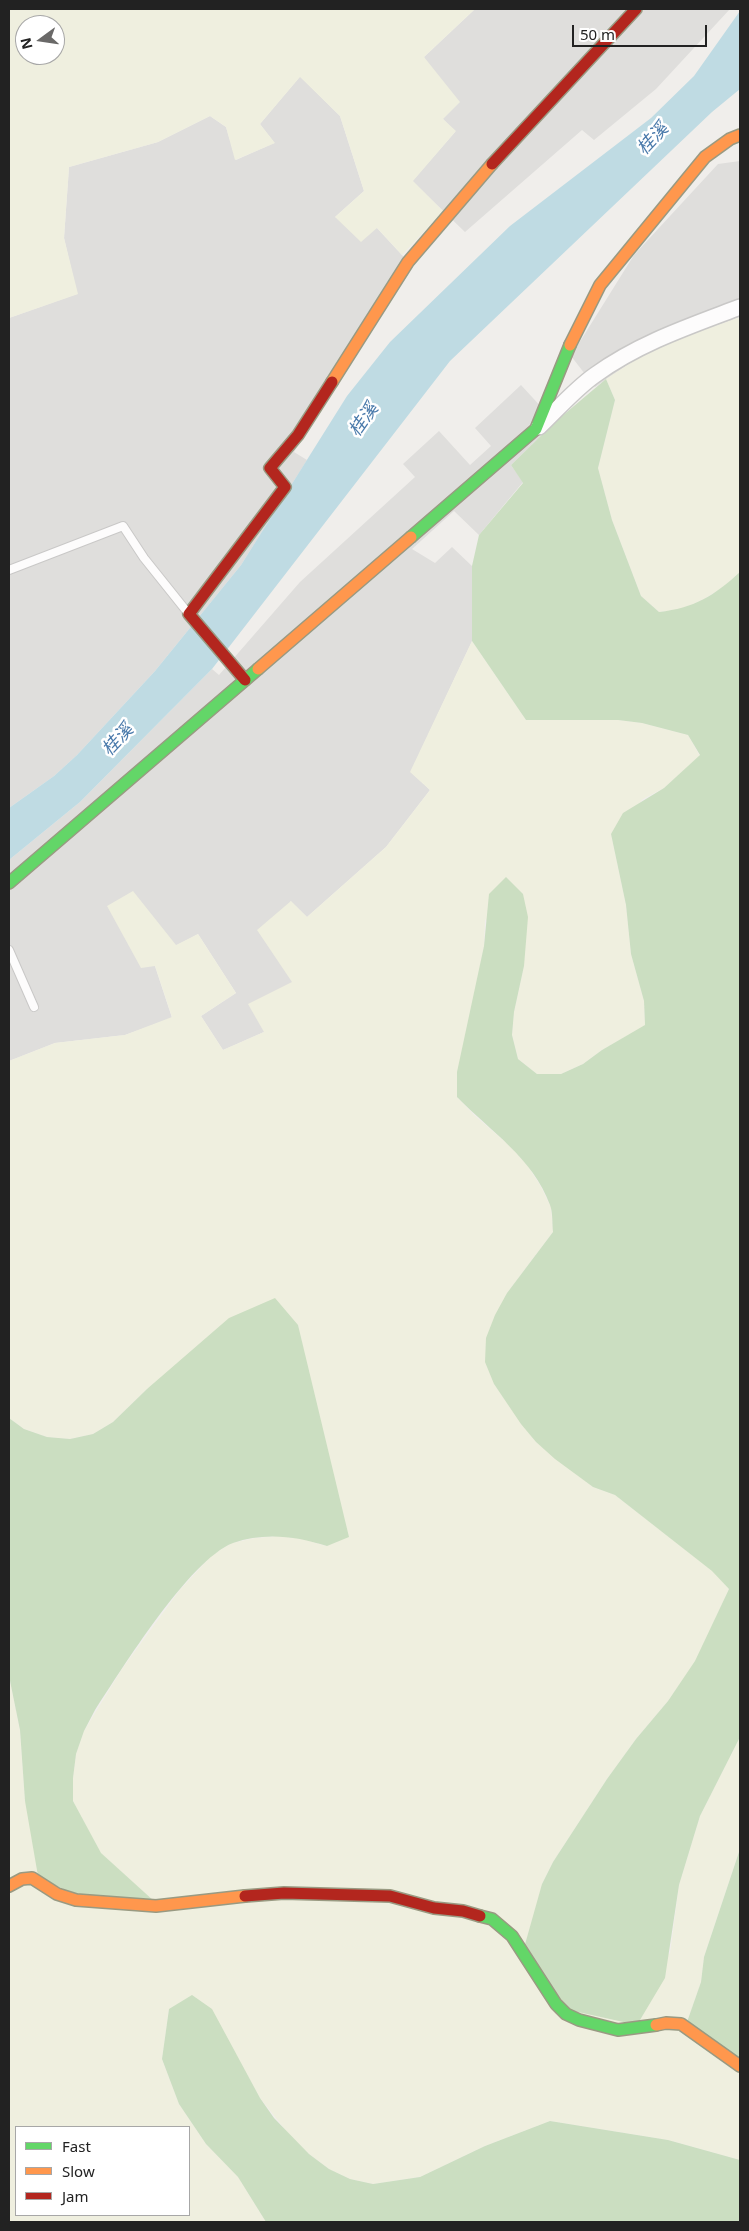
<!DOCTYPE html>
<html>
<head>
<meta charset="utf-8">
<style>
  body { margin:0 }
  #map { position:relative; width:749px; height:2231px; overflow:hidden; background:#f0eeeb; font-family:"Noto Sans",sans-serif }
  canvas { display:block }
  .frame { position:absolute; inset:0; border:10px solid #222; pointer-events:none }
  .legend { position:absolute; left:15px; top:2126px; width:175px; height:90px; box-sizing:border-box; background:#fff; border:1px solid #a7a7a7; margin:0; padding:6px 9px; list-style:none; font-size:15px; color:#222 }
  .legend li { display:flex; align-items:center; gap:10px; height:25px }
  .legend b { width:25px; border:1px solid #a7a7a7 }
  .north { position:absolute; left:15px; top:15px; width:50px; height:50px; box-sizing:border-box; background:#fff; border:1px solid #a7a7a7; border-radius:50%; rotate:256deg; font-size:14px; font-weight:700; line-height:20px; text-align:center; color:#222 }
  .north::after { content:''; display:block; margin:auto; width:18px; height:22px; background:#6a6968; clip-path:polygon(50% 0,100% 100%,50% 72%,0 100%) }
  .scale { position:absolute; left:572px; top:25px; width:135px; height:22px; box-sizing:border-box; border:2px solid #222; border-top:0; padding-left:6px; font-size:15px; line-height:18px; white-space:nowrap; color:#222; -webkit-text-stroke:4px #fff; paint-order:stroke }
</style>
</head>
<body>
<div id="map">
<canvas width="749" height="2231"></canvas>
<div class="frame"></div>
<ul class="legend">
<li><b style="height:6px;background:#63d668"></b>Fast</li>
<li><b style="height:6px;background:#ff974d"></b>Slow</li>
<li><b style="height:6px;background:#b3261e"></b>Jam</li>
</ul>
<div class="north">N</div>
<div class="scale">50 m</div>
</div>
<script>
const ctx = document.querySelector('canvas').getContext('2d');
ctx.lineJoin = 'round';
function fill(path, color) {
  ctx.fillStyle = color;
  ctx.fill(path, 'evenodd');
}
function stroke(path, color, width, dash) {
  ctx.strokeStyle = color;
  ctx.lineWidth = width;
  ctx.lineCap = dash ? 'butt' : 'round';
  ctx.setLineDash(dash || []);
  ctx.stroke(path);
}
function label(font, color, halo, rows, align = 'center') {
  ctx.font = font + ' "Noto Sans","Noto Sans SC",sans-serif';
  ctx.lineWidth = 5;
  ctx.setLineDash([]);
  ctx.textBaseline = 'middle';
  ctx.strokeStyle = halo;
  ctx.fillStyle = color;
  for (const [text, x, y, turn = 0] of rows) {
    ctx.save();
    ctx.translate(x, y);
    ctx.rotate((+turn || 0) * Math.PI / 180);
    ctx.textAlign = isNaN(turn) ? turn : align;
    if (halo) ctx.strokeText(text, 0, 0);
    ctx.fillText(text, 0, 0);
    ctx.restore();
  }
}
fill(new Path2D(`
  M475 9H730L656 89 594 140 582 130 465 232 412 181 455 132 443 119 424 57Z
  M300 76 340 116 364 191 335 217 377 228 413 267 294 452 307 460 241 565 155 671 77 755 54 776 9 808V318L77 294 64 238 69 167 158 142 210 116 226 127 236 160 274 143 260 124Z
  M740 161V317L653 348 595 387 571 356 634 255 718 164Z
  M521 385 555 422 511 465 523 482 479 535 454 511 412 549 435 563 452 547 472 566V641L411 772 430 790 386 847 307 917 290 901 293 982 264 1032 223 1050 201 1016 236 993 198 934 176 946 155 966 172 1018 125 1035 55 1043 9 1061V860L80 802 212 669 219 675 300 582 415 477 403 464 439 431 470 465 491 446 475 428Z`), '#dfdedc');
fill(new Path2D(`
  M9 9H475L424 57 460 102 443 119 456 131 413 181 443 211 402 255 377 228 361 242 335 217 364 191 340 116 300 77 260 124 275 143 235 160 226 127 210 116 158 142 69 167 64 238 78 294 9 318ZM25 25H55V55H25Z
  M740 317V572L725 586 704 599 683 609 659 612 641 596 612 520 598 468 615 400 606 379 653 348Z
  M472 641 526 720H618L642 723 688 735 700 756 664 788 643 799 611 834 626 905 631 954 644 1001 645 1026 602 1050 583 1064 561 1074H537L518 1059 512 1035 514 1012 524 966 485 919 484 946 457 1097 474 1115 510 1146 527 1165 540 1185 551 1207 553 1232 507 1293 494 1384 536 1442 593 1487 615 1495 713 1571 729 1589 696 1661 668 1701 636 1739 607 1779 553 1862 542 1884 670 1954 679 1885 700 1816 740 1737V1849L704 1957 701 1982 687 2022 740 2061V2160L668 2140 550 2121 485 2146 420 2177 373 2184 350 2179 329 2169 309 2154 291 2137 260 2098 236 2055 169 2009 162 2059 179 2104 206 2144 238 2177 266 2222H9V1676L20 1730 25 1801 154 1902 100 1853 73 1801V1778L76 1754 84 1731 122 1669 179 1591 212 1555 232 1543 255 1538 280 1536 304 1539 326 1546 303 1349 298 1325 147 1389 113 1422 93 1434 70 1439 47 1437 24 1429 9 1418V1061L55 1043 125 1035 172 1017 155 966 141 968 107 906 133 891 176 945 198 934 236 993 201 1016 223 1050 264 1032 248 1004 292 982 257 930 291 901 307 917 386 847 430 790 410 772ZM16 2127H189V2215H16Z`), '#efefdf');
fill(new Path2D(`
  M606 379 615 400 598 468 612 520 641 596 659 612C694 608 714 596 740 572V1737L700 1816 679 1885 665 1978 637 2025 569 2010 524 1948 542 1884 553 1862 607 1779 636 1739 668 1701 695 1661 729 1589 712 1571 615 1495 593 1487 555 1459 536 1442 521 1424 494 1384 485 1362 486 1338 495 1315 507 1293 553 1232C552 1223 553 1213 550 1205 533 1158 490 1131 457 1097V1072L484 946 489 894 506 877 523 894 528 917 524 966 514 1012 512 1035 518 1059 537 1074H561L583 1064 602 1050 645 1025 644 1001 631 954 626 905 611 834 623 813 664 788 700 755 688 735 642 723 618 720H526L472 641V566L479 535 523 483 511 465 555 422Z
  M275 1298 298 1325 349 1537 327 1546C296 1536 264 1532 233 1543 189 1560 122 1669 95 1710L84 1731 76 1754 73 1778V1801L101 1853 155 1902 77 1896 38 1876 25 1801 20 1730 9 1676V1418L24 1429 47 1437 70 1439 93 1434 113 1422 147 1389 229 1318Z
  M740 1849V2061L687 2022 701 1982 704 1957Z
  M192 1995 212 2009 260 2098 274 2118 309 2154 329 2169 350 2179 373 2184 420 2177 485 2146 550 2121 668 2140 740 2160V2222H266L238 2177 206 2144 179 2104 162 2059 169 2009Z`), '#cbdec1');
fill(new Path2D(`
  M740 11V89L712 112 450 361 212 669 80 802 9 860V808L54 776 77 755 155 671 241 565 347 396 390 342 510 226 651 118 694 76Z`), '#bfdbe3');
const lane = new Path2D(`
  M9 570 123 526 144 558 188 613
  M9 950 34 1007`);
const street = new Path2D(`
  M539 427C557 410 575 389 595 375 639 343 690 326 740 307`);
const fast = new Path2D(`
  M411 537 536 429 570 345
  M9 883 258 669
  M480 1916 492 1919 512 1936 556 2004 566 2014 579 2020 618 2030 656 2025`);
const slow = new Path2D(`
  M570 345 600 285 705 157 730 139 740 135
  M332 382 408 262 492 164
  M258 669 411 537
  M9 1886 22 1879 32 1878 57 1894 76 1900 156 1906 245 1896
  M656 2025 666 2023 681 2024 740 2066`);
const jam = new Path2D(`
  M492 164 636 9
  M245 680 189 614 285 487 270 468 298 435 332 382
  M245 1896 284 1893 390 1896 434 1908 463 1911 480 1916`);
stroke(lane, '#c9c8c7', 10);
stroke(street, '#c9c8c7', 18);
stroke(fast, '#999a82', 14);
stroke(slow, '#999a82', 14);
stroke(jam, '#999a82', 14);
stroke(lane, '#fdfcfc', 8);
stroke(street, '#fdfcfc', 15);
stroke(fast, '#63d668', 11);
stroke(slow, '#ff974d', 11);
stroke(jam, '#b3261e', 11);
label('italic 18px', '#4a7aab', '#fff', [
  ["桂溪",653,139,-47],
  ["桂溪",364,420,-55],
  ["桂溪",118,740,-47]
]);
</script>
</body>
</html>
